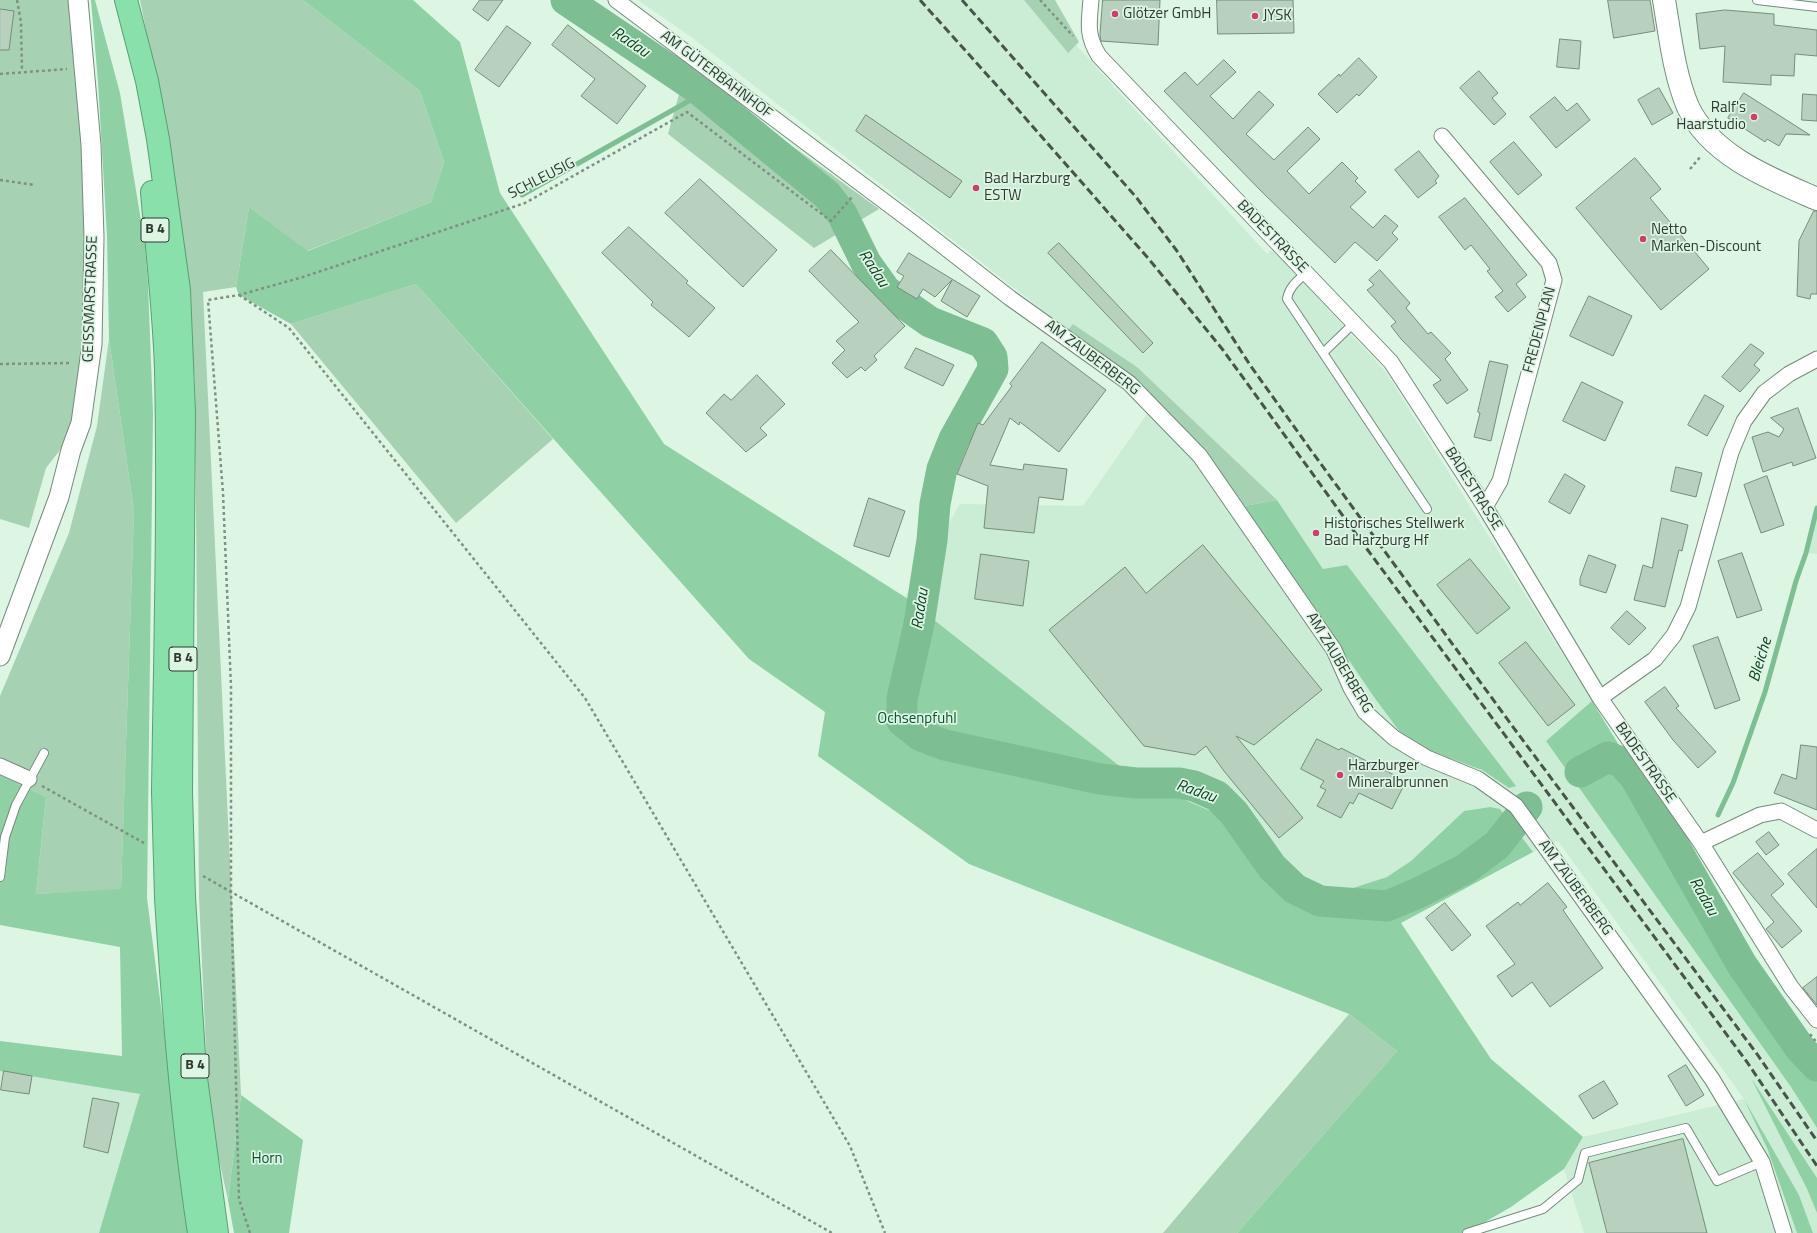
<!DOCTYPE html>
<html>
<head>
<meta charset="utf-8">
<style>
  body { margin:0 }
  canvas { display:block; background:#dcf6e3 }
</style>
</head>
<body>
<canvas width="1817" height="1233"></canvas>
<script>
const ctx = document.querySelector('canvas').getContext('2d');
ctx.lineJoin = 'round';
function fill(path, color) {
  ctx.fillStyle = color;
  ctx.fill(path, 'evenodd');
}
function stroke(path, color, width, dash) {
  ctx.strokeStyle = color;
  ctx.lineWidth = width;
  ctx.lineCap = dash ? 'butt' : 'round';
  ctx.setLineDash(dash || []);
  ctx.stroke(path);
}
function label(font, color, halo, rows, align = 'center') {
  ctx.font = font + ' "Titillium Web",sans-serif';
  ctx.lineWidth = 3.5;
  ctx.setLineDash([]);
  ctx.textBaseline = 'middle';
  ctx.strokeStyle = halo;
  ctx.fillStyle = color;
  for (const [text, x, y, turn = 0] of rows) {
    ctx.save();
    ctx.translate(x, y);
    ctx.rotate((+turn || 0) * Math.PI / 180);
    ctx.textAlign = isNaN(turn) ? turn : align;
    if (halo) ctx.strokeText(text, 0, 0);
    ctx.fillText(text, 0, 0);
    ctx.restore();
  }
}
fill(new Path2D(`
  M638 0H1024L1067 52 1076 45 1267 254 1273 249 1386 372 1592 701 1546 741 1791 1087 1817 1128V1178L1754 1083 1807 1189 1817 1213V1233H1813L1799 1195 1748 1106 1767 1148 1797 1233H1584L1564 1169 1583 1137 1744 1099 1558 841 1533 852 1500 809 1490 807 1464 811 1411 861 1387 877 1353 888 1333 890 1312 884 1255 830 1136 779 905 597 960 504 1083 506 1154 404 1203 447 1270 543 1430 751 1482 770 1509 788 1323 569 1277 500 1137 367 1073 324 1068 330 694 39Z
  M1817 508V554L1806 553Z
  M0 1070 140 1094 99 1233H0Z`), '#cbecd5');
fill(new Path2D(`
  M0 0H78L91 145 81 423 46 468 29 528 0 519Z
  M140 0H303L420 91 444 162 431 202 307 251 249 207 236 287 203 292 241 1095 228 1200 209 1115 199 898 195 382 173 169Z
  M1024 0H1055L1079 42 1068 53Z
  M686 69 879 209 814 248 668 134Z
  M416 284 553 439 456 523 291 324Z
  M1073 324 1137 367 1277 500 1244 506 1203 447 1068 330Z
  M109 339 134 511 121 890 36 894 46 797 0 775V696L69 533 97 426Z
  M1349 1014 1397 1051 1237 1233H1163Z`), '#a6d2b3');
fill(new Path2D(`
  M91 0H95L120 93 145 245 148 284 153 413 147 898 190 1233H99L140 1094 0 1071V1041L122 1056 120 947 0 925V775L46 797 36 894 121 889 134 511 109 339 107 236 98 82Z
  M303 0H413L460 42 500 193 664 444 905 597 1136 779 1255 830 1312 884 1333 890 1353 888 1387 877 1411 861 1464 811 1490 807 1500 809 1533 852 1401 923 1491 1059 1583 1137 1564 1169 1511 1207 1466 1233H1237L1397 1051 1349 1014 969 864 818 756 825 712 749 659 416 284 291 324 239 295 236 287 249 207 308 251 431 202 444 162 420 91Z
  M1277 500 1323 569 1347 565 1516 786 1509 788 1482 770 1430 751 1403 736 1374 697 1244 506Z
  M1592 701 1765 984 1817 1053V1128L1791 1087 1546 741Z
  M1751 1078 1817 1178V1213L1807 1189Z
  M241 1095 303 1140 289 1233H234L228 1200Z
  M1744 1099 1799 1195 1813 1233H1797L1767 1148Z`), '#90d0a5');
stroke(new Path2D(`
  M522 195 703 93
  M1718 815 1733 783 1765 692 1796 581 1806 553 1817 508`), '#7ebe93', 5);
stroke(new Path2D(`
  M566 0 698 89 827 195 842 214 866 263 886 291 930 322 983 343 992 357 993 369 954 439 942 469 935 504 932 540 919 624 902 699V721L921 736 945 745 1100 779 1136 783H1179L1194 786 1217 796 1234 813 1272 867 1295 889 1320 901 1387 906 1418 893 1465 869 1497 845 1527 807
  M1580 772 1608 757 1621 762 1635 777 1742 965 1800 1048 1817 1066`), '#7ebe93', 31);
const building = new Path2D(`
  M480 0H503L488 21 473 10Z
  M1103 0H1160L1158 45 1101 41 1100 35Z
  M1217 0H1293L1294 33 1218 34Z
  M1608 0H1650L1655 31 1614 38Z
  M0 9 14 11 9 50H0Z
  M1725 10 1774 14V25L1817 30V56L1795 54 1794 76 1771 75V85L1723 82 1725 46 1700 49 1696 14Z
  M568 25 646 86 617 124 581 96 595 79 552 45Z
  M507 26 531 43 499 87 475 70Z
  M1560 39 1581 41 1579 69 1557 67Z
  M1359 58 1377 77 1359 96 1357 94 1337 113 1318 94 1339 74 1340 76Z
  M1224 60 1236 72 1210 96 1233 119 1259 91 1274 105 1246 134 1274 160 1308 127 1320 139 1287 171 1309 194 1342 162 1358 178 1355 181 1366 192 1350 207 1373 228 1385 215 1398 226 1392 233 1398 239 1377 261 1355 242 1335 263 1261 191 1164 91 1185 72 1197 85Z
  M1479 71 1498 93 1492 98 1506 114 1494 125 1460 88Z
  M1659 88 1673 113 1652 125 1638 100Z
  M1744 93 1810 135 1786 134 1779 146 1767 139 1765 142 1728 118Z
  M1803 94 1817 95V121L1802 120Z
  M1555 97 1567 111 1577 103 1590 120 1556 148 1530 117Z
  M866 115 962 181 950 198 856 131Z
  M1514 142 1542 175 1518 195 1490 162Z
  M1419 151 1439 176 1435 181 1437 183 1418 198 1395 170Z
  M1635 158 1661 189 1650 198 1709 269 1661 310 1576 208Z
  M700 179 777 250 743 287 665 213Z
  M1465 198 1527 275 1516 284 1526 297 1508 312 1495 297 1503 291 1487 271 1490 269 1471 245 1465 250 1439 217Z
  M1814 211H1817V294H1811L1810 299 1797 296 1799 241Z
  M629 227 688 281 686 283 715 308 689 337 651 305 653 302 602 253Z
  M1059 243 1153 343 1143 353 1048 253Z
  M831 250 905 326 874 356 877 360 865 371 861 367 847 378 832 363 845 350 836 341 859 322 809 271Z
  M909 253 980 296 967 317 941 301 952 280 935 297 923 289 917 299 897 287 904 276 897 272Z
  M1380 270 1410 303 1406 308 1428 334 1431 332 1451 353 1445 359 1468 390 1447 404 1433 385 1441 380 1401 339 1391 326 1396 322 1367 290 1374 285 1369 280Z
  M1589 296 1632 316 1613 356 1570 336Z
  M1042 342 1106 390 1059 452 1020 422 1019 425 1010 418 990 465 1023 470 1024 464 1067 469 1063 500 1039 497 1034 533 984 528 988 486 957 474 978 423 983 425 1012 386 1010 384Z
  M1751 344 1764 353 1754 365 1760 370 1740 392 1722 377Z
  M916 348 954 365 943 386 905 368Z
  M1490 361 1508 365 1491 441 1474 437 1480 413 1478 412Z
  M757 375 785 404 760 428 767 435 746 452 706 413 724 394 731 400Z
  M1582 382 1623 402 1605 441 1563 421Z
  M1705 395 1724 406 1707 436 1688 425Z
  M1798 408 1816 458 1793 466 1792 462 1763 472 1752 437 1768 432 1779 437 1784 429 1771 418Z
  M1676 467 1702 473 1696 497 1671 491Z
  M1565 474 1585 486 1570 514 1549 502Z
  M1767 476 1784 525 1761 533 1744 485Z
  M869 498 905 511 889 557 854 546Z
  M1662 518 1688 525 1682 551 1679 550 1665 607 1634 600 1643 565 1652 568Z
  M1203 545 1322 690 1254 745 1236 736 1303 818 1279 838 1224 771 1206 746 1195 755 1144 746 1049 630 1125 567 1146 593Z
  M1742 553 1762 610 1737 618 1718 561Z
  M981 554 1029 561 1023 606 975 599Z
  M1589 555 1616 565 1606 593 1580 585V579Z
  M1470 559 1510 608 1477 634 1437 585Z
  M1627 611 1646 628 1629 645 1611 628Z
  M1718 637 1740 700 1715 709 1693 646Z
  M1526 642 1575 705 1548 726 1499 663Z
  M1665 687 1679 706 1676 708 1716 752 1698 768 1673 740 1645 702Z
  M1317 739 1339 750 1341 748 1406 781 1392 809 1359 793 1353 804 1350 802 1341 818 1317 806 1326 790 1320 787 1324 781 1301 769Z
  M1801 745 1817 747V810L1774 793 1782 774 1796 779Z
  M1769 832 1779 845 1766 855 1756 842Z
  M1817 849V908L1788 874Z
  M1758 853 1784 884 1771 895 1802 931 1782 948 1766 929 1774 922 1733 873Z
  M1548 883 1567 907 1563 910 1603 968 1550 1007 1532 982 1512 997 1497 976 1515 964 1486 926 1518 902 1520 905Z
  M1445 903 1471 935 1452 951 1426 918Z
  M1817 977V1005L1803 988Z
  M1686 1065 1704 1095 1686 1106 1668 1076Z
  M4 1071 32 1076 29 1094 1 1090Z
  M1604 1081 1618 1104 1593 1119 1579 1096Z
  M93 1098 119 1103 108 1153 84 1147Z
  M1683 1139 1707 1233H1607L1589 1163Z`);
fill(building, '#b8d1bf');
stroke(building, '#758d7c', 1);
const service = new Path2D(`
  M1757 0 1817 7
  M1306 273C1297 281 1289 287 1287 299L1427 509
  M1323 353 1354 323
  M0 877 5 837 16 805 44 753
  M1467 1233 1543 1209 1578 1180 1585 1153 1686 1128 1717 1181 1762 1162`);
const minor = new Path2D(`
  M616 0 916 225 1010 298 1129 383 1200 456 1334 650 1351 688 1365 712 1394 738 1427 758 1478 779 1516 806 1712 1079 1762 1162 1784 1233
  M1091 0C1089 23 1086 35 1099 56L1391 362 1485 507 1600 698 1701 843 1791 987 1817 1020
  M1442 136 1549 263 1554 280 1500 481 1485 507
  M1600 698 1655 659 1674 635 1688 607 1731 452 1744 421 1764 393 1789 374 1817 359
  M0 766 29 779
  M1701 843 1760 815 1781 811 1817 830`);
const tertiary = new Path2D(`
  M0 656 59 497 71 450 81 423 92 344 94 237 91 145 78 0`);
const secondary = new Path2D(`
  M1664 0C1670 35 1674 74 1688 107 1711 156 1771 179 1817 199`);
const trunk = new Path2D(`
  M126 0 147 81 158 139 179 290 184 413 181 792
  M152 192C157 251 164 310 166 369 169 510 165 651 163 792
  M184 897 195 1071 217 1233
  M166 898C173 1010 182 1122 199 1233`);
stroke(service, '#758c7c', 10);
stroke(minor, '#758c7c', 17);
stroke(tertiary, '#758c7c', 21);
stroke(secondary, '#758c7c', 24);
stroke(trunk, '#57a072', 24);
stroke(new Path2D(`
  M17 0 21 22 22 71
  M1040 0 1073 36
  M0 74 67 69
  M1690 169 1701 156
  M0 180 35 185
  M239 295 289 328 585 698 850 1146 885 1233
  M0 364 71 363
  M42 786 144 843
  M203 876 832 1233
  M1810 1034 1817 1043
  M250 1233 239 1199 231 891V687L223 493 208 300 239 295 303 277 525 203 687 112 831 221 853 196`), '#7f9084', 2.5, [3, 3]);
stroke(service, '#fff', 8);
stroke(minor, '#fff', 15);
stroke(tertiary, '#fff', 19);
stroke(secondary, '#fff', 22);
stroke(trunk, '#8ae0aa', 22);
stroke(new Path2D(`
  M920 0 999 88 1148 258 1223 350 1364 545 1747 1062 1817 1166
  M962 0 1136 197 1177 251 1250 365 1310 449 1516 731 1757 1054 1817 1141`), '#48544b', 3, [8, 4]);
const trunkBridge = new Path2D(`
  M163 792 166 898
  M181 792 184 897`);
stroke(trunkBridge, '#57a072', 24, []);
stroke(trunkBridge, '#8ae0aa', 22);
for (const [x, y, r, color] of [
  [1115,14,4,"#cb3e6d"],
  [1255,16,4,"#cb3e6d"],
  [1754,117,4,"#cb3e6d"],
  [976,188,4,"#cb3e6d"],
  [1643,239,4,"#cb3e6d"],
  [1316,533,4,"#cb3e6d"],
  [1340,775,4,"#cb3e6d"]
]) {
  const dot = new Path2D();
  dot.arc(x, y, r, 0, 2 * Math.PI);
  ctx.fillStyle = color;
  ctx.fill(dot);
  stroke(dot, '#dcf6e3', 1.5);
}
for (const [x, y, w] of [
  [155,230,28],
  [183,659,28],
  [195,1066,28]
]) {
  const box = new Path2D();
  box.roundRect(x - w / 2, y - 12, w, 24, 3);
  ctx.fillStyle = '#dcf6e3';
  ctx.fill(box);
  stroke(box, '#2f3932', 1);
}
label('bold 14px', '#2f3932', null, [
  ["B 4",155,230],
  ["B 4",183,659],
  ["B 4",195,1066]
]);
label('15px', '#2f3932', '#dcf6e3', [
  ["Glötzer GmbH",1123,14],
  ["JYSK",1263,16],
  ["Ralf's",1746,108,"right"],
  ["Haarstudio",1746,125,"right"],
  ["Bad Harzburg",984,179],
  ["ESTW",984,196],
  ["Netto",1651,230],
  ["Marken-Discount",1651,247],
  ["Historisches Stellwerk",1324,524],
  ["Bad Harzburg Hf",1324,541],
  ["Harzburger",1348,766],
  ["Mineralbrunnen",1348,783]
], 'left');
label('15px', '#2f3932', '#dcf6e3', [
  ["AM GÜTERBAHNHOF",716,75,37],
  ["SCHLEUSIG",542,179,-27],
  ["BADESTRASSE",1272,237,46],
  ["GEISSMARSTRASSE",91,299,-88],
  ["FREDENPLAN",1540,330,-75],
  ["AM ZAUBERBERG",1092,358,37],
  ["BADESTRASSE",1473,489,58],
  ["AM ZAUBERBERG",1339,663,59],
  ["BADESTRASSE",1645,763,55],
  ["AM ZAUBERBERG",1575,888,54]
]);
label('15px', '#07552e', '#dcf6e3', [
  ["Ochsenpfuhl",917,719],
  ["Horn",267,1159]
]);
label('italic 16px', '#0f4024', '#dcf6e3', [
  ["Radau",630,43,34],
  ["Radau",873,269,57],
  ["Radau",921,609,-81],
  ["Bleiche",1761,660,-73],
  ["Radau",1196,792,19],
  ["Radau",1703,897,60]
]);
</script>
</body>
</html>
